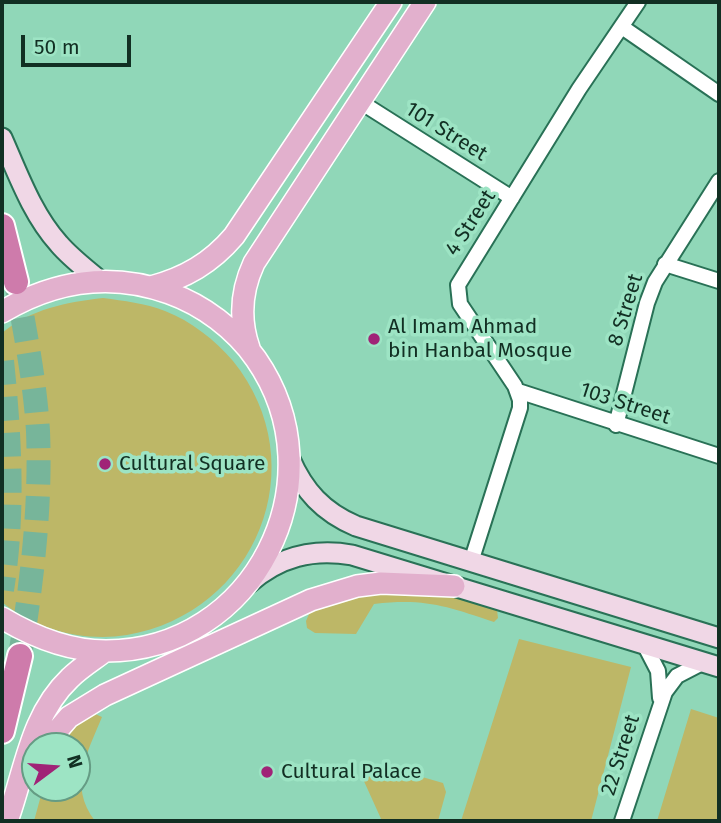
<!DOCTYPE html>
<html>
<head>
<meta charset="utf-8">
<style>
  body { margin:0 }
  #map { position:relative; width:721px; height:823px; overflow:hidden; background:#90d7b8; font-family:"Fira Sans",sans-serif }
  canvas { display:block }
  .frame { position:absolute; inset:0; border:4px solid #122f23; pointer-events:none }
  .north { position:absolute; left:21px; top:732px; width:70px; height:70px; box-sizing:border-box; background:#9de4c4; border:2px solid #659c84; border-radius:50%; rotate:74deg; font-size:19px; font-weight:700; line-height:28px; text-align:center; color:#122f23 }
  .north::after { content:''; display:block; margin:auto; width:24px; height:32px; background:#a02377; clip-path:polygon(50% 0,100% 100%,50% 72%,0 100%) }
  .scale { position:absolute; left:21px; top:35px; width:110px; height:32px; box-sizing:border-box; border:4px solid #122f23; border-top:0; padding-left:9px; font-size:21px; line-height:24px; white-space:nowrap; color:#122f23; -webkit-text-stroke:5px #9de4c4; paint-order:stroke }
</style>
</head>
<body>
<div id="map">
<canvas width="721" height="823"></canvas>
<div class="frame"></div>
<div class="north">N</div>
<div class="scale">50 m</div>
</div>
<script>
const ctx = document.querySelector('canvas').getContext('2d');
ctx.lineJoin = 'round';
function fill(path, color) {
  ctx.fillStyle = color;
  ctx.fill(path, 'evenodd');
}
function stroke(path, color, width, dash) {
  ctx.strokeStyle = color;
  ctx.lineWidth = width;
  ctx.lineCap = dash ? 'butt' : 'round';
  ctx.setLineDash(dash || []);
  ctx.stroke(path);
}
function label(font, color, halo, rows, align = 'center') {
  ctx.font = font + ' "Fira Sans",sans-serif';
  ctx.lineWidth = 7;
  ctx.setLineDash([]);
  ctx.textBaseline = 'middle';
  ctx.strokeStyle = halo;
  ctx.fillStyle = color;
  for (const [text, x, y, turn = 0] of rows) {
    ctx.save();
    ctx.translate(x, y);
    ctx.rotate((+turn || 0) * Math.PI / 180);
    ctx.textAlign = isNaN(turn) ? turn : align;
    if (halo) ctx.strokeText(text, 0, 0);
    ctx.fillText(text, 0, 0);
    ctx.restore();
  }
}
fill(new Path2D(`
  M103 298C124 301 145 303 165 311 191 321 215 340 233 361 317 465 256 613 127 635 84 642 36 630 2 602V333C31 309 67 302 103 298Z
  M369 591C404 592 469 589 497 610L498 618 494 622C446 606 425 598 374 604L356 634 315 633 307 628 306 621 312 607Z
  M519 639 631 667 591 821H461Z
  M691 709 719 718V821H657Z
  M91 712 102 717C87 754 68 785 95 821H34L43 788H77V746H56L62 735Z
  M391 768 443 783 446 792 438 821H382L363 779Z`), '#bdb767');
stroke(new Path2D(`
  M16 282C25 331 35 381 38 431 41 507 32 581 20 656
  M2 361C10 438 14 514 2 590`), '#77b59a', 24, [24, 12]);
const street = new Path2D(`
  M622 27 719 94
  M359 101 512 198
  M665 264 719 281
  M518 391 719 456
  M616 425 647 303 655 282 719 181
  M471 562 520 408V400L515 386 460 304 458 285 579 89 638 2
  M644 644 658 671 660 698
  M622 821 665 692 677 676 704 662`);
const secondary = new Path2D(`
  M2 138C18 174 32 214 59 244 71 258 86 269 100 281
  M290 459C304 491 323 512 356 526L719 638
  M249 583C279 557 312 548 352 555L719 667`);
const primary = new Path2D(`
  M151 287C185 278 211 263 234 236L391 2
  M2 312C54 281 111 272 169 293 203 305 235 329 256 359 340 480 255 651 106 651 68 651 34 637 2 618
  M249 348C239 319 241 291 254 263L425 2
  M44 746 69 717 105 695 311 600 357 586 381 583 454 586
  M7 821C25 772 30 716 70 678 80 668 93 660 105 651`);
const highway = new Path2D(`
  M2 226 16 282
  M2 731 20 656`);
stroke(street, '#297156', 18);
stroke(secondary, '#297156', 23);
stroke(primary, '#fff', 24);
stroke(highway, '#fff', 28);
stroke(street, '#fff', 14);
stroke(secondary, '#f0d7e6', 19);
stroke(primary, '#e2b0cd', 21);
stroke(highway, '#ce7bab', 24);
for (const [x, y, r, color] of [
  [374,339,7,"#a02377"],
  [105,464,7,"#a02377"],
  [267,772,7,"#a02377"]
]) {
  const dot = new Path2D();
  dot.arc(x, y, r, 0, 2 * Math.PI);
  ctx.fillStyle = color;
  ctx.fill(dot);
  stroke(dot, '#9de4c4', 2.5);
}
label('21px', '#122f23', '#9de4c4', [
  ["101 Street",446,132,32],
  ["4 Street",471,223,-57],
  ["8 Street",626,310,-73],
  ["103 Street",625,404,18],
  ["22 Street",621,755,-72]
]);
label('21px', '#122f23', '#9de4c4', [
  ["Al Imam Ahmad",388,327],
  ["bin Hanbal Mosque",388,351],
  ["Cultural Square",119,464],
  ["Cultural Palace",281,772]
], 'left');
</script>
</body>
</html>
